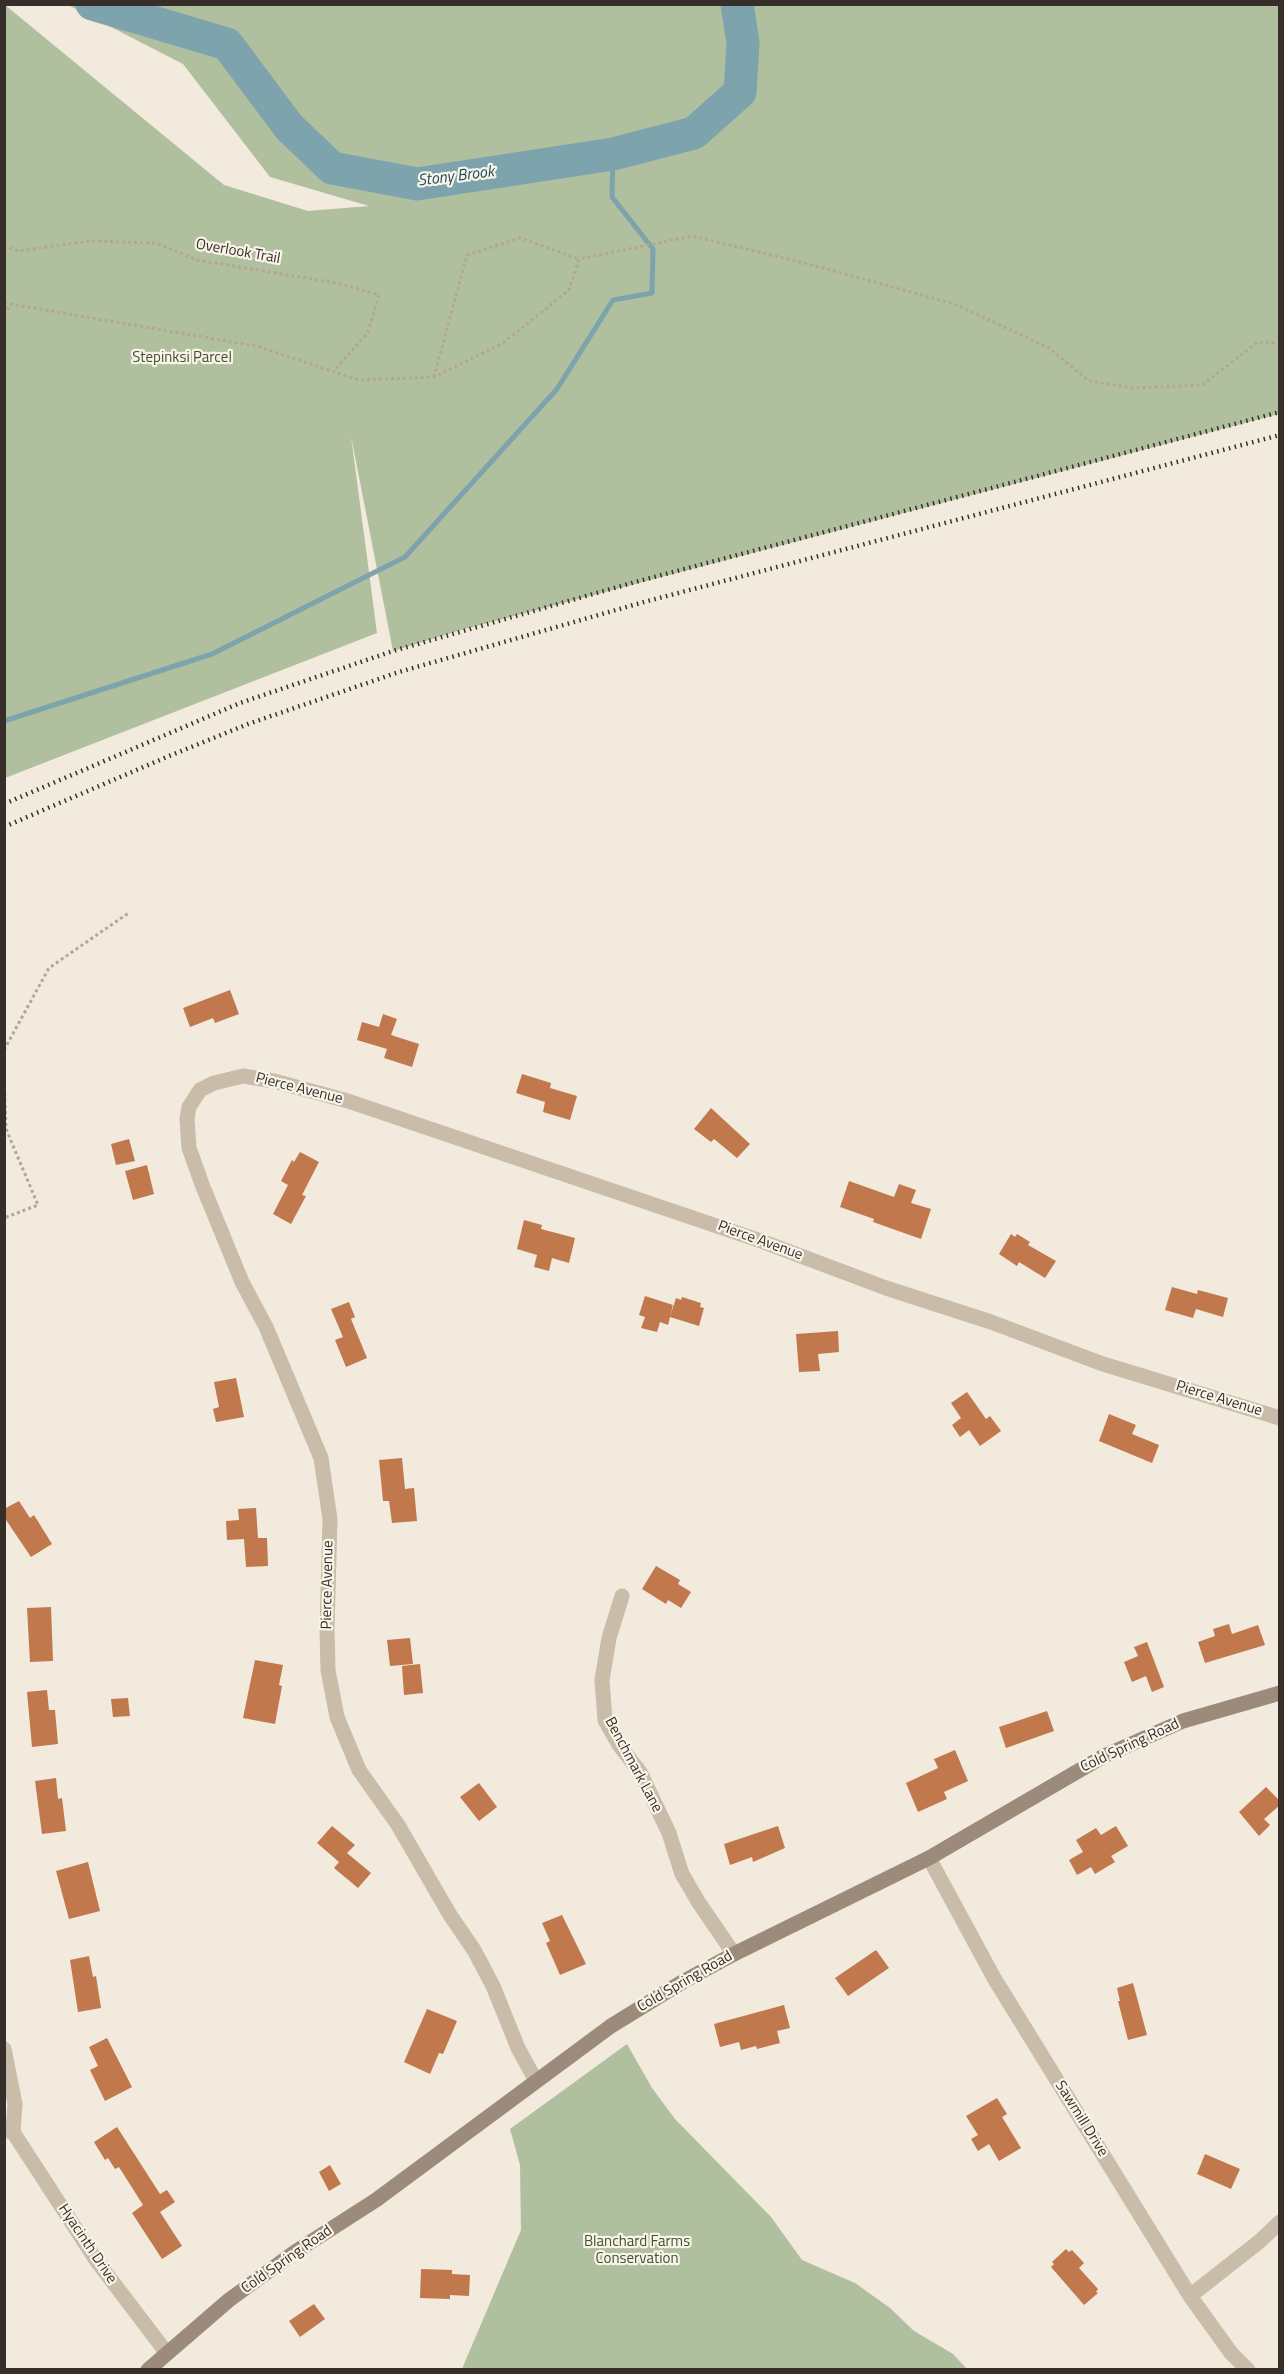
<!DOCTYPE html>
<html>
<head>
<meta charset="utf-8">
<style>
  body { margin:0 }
  #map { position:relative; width:1284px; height:2374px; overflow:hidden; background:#f1eadd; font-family:"Titillium Web",sans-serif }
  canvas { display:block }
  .frame { position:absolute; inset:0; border:6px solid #362f29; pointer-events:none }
</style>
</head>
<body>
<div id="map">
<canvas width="1284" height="2374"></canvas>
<div class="frame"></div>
</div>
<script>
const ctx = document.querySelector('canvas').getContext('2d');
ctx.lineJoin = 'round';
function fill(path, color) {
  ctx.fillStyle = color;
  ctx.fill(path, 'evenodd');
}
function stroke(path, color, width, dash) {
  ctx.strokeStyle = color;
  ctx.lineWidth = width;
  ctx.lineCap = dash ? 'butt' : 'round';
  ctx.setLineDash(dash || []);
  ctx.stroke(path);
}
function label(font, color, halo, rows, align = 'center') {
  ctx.font = font + ' "Titillium Web",sans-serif';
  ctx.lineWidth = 4.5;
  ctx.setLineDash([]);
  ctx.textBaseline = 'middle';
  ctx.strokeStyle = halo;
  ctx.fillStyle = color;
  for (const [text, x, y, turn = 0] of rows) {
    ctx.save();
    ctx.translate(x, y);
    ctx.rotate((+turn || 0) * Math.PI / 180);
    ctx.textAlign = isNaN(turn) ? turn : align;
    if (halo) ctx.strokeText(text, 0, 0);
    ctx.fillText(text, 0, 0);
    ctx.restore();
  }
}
fill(new Path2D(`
  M5 5 224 185 308 211 369 206 270 177 183 64 68 5H1279V414L461 630 393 651 351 436 377 633 5 778Z
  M627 2044 652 2088 675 2119 771 2217 802 2260 855 2283 890 2308 914 2331 953 2354 967 2369H462L521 2230 520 2165 510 2129Z`), '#b0bf9e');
stroke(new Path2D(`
  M4 721 212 654 405 557 557 389 613 300 652 293 653 249 612 197 613 154`), '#7da4ad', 5);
stroke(new Path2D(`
  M92 4 227 44 289 127 332 168 417 184 613 154 694 133 740 92 743 43 737 4`), '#7da4ad', 33);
fill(new Path2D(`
  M230 990 239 1014 215 1023 213 1018 190 1027 183 1008Z
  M383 1014 397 1019 391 1035 419 1044 412 1067 384 1058 387 1049 357 1040 362 1022 379 1027Z
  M522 1074 551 1083 550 1088 577 1096 570 1120 543 1112 545 1102 516 1093Z
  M711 1108 750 1144 737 1158 714 1139 711 1142 694 1129Z
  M129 1139 135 1161 116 1165 111 1144Z
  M300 1152 319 1162 302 1195 306 1196 291 1224 273 1214 288 1185 281 1181 292 1160 294 1162Z
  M147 1165 154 1194 133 1200 125 1171Z
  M849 1181 894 1197 899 1184 916 1190 911 1203 931 1209 921 1239 873 1222 874 1219 840 1207Z
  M524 1220 542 1225 541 1229 575 1238 569 1263 552 1258 549 1271 534 1267 537 1255 517 1249Z
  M1011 1234 1015 1237 1017 1234 1030 1242 1028 1245 1056 1261 1045 1278 1019 1262 1017 1266 999 1254Z
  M1172 1287 1197 1294 1198 1290 1228 1298 1223 1317 1196 1309 1193 1318 1165 1310Z
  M645 1296 673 1305 668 1325 660 1322 657 1332 641 1328 645 1317 639 1315Z
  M682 1297 701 1303 700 1307 704 1308 699 1326 670 1317 676 1298 681 1300Z
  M349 1302 355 1317 351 1319 367 1358 346 1367 335 1340 343 1337 331 1309Z
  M838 1331 839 1352 818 1354 820 1371 799 1372 796 1334Z
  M236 1378 244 1417 216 1422 213 1409 219 1407 214 1382Z
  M967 1392 986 1419 990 1416 1001 1431 980 1446 969 1430 960 1437 952 1425 961 1418 951 1403Z
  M1109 1414 1136 1425 1132 1434 1159 1445 1152 1463 1099 1441Z
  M402 1458 405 1489 414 1488 417 1521 392 1523 389 1501H383L379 1460Z
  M19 1501 30 1518 34 1515 52 1544 31 1557 4 1517V1509Z
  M256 1508 258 1538H267L268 1566 246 1567 244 1539 227 1540 226 1521 239 1520 238 1509Z
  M656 1566 680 1580 678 1584 691 1592 681 1608 668 1600 666 1604 642 1589Z
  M51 1607 53 1661 30 1662 27 1608Z
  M1229 1624 1232 1634 1258 1625 1265 1645 1205 1663 1198 1642 1215 1636 1213 1629Z
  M410 1638 413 1664 390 1666 387 1640Z
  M1147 1642 1164 1687 1152 1692 1146 1676 1132 1682 1124 1662 1138 1656 1134 1647Z
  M255 1660 283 1665 279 1685 282 1686 275 1724 243 1718Z
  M420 1664 423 1693 404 1695 402 1666Z
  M47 1690 49 1710H55L58 1744 32 1747 27 1692Z
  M128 1698 130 1716 113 1717 111 1699Z
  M1047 1711 1054 1731 1006 1748 999 1727Z
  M955 1750 968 1781 944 1792 947 1799 918 1812 906 1783 938 1768 934 1759Z
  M56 1778 58 1799 62 1798 66 1831 42 1834 35 1781Z
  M479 1783 497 1807 479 1821 460 1797Z
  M1266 1787 1280 1801V1805L1264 1819 1270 1825 1259 1836 1239 1812Z
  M332 1826 355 1845 347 1853 371 1873 358 1888 334 1868 339 1862 317 1843Z
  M778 1826 785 1848 753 1862 752 1857 730 1865 724 1844Z
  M1116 1826 1128 1846 1111 1856 1115 1862 1095 1874 1091 1867 1077 1875 1069 1860 1083 1852 1076 1840 1096 1828 1101 1835Z
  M88 1862 100 1911 69 1919 56 1871Z
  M562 1915 586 1964 560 1975 546 1943 550 1941 542 1923Z
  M876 1950 889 1968 848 1996 835 1978Z
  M89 1956 93 1977 96 1976 101 2008 78 2012 70 1960Z
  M1133 1983 1147 2035 1128 2040 1118 2001H1120L1117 1988Z
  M784 2005 790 2028 777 2031 780 2043 757 2049 756 2046 741 2050 739 2042 720 2047 714 2024Z
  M427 2009 457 2021 443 2054 439 2053 430 2074 404 2062Z
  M107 2038 132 2087 105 2101 90 2070 98 2066 89 2047Z
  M997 2098 1007 2114 1002 2117 1021 2148 999 2161 989 2144 978 2151 971 2139 978 2135 966 2116Z
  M117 2127 160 2194 167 2190 175 2202 160 2212 182 2246 162 2259 132 2213 143 2205 119 2167 115 2169 108 2158 105 2160 94 2142Z
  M1205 2154 1240 2169 1231 2189 1197 2174Z
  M330 2165 341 2184 329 2191 319 2172Z
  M1066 2249 1069 2252 1072 2250 1084 2263 1079 2268 1098 2289 1096 2292 1098 2293 1084 2305 1051 2267 1054 2264 1052 2262Z
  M421 2269 452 2270V2274L470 2275 469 2296 450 2295V2299L420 2298Z
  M314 2304 325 2319 300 2337 289 2321Z`), '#c0784c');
stroke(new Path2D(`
  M4 245 18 251 90 241 156 243 197 260 342 284 379 295 368 332 334 371
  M4 303 256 346 359 380 434 377 503 343 569 290 579 259 693 236 824 268 957 305 1049 348 1089 381 1133 388 1202 385 1258 342 1280 343
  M4 315 11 304
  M434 377 467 255 520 238 579 259
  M4 1050 49 968 130 912
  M4 1075 6 1129 38 1205 4 1218`), '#b4a694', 3, [3, 3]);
stroke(new Path2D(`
  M622 1596 609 1638 602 1680 605 1720 619 1745 640 1772 669 1833 682 1874 699 1903 734 1954
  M929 1858 994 1978 1190 2296 1231 2353 1248 2370
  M4 2049 15 2104 13 2132 4 2130
  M536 2081 518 2048 493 1986 474 1950 450 1915 398 1825 359 1770 337 1717 328 1670 327 1628 330 1519 321 1458 266 1327 242 1282 203 1187 189 1148 187 1119 189 1107 200 1090 214 1083 243 1076 274 1081 348 1101 761 1241 886 1288 991 1322 1103 1364 1280 1418
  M13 2132 96 2260 166 2352
  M1190 2296 1260 2241 1280 2222`), '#c9bca9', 15);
stroke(new Path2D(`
  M148 2370 229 2300 295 2252 376 2200 611 2026 684 1981 734 1954 929 1858 1104 1756 1183 1721 1280 1693`), '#9c8b7b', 15);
stroke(new Path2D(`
  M4 804 240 703 393 651 639 581 1280 412
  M4 827 169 756 248 724 399 672 644 602 1280 435`), '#362f29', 4.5, [1.5, 4.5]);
label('15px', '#362f29', '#f9f4e9', [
  ["Overlook Trail",238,252,10],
  ["Pierce Avenue",299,1089,14],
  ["Pierce Avenue",760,1241,20],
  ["Pierce Avenue",1219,1399,17],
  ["Pierce Avenue",328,1585,-89],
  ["Cold Spring Road",1130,1746,-25],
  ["Benchmark Lane",633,1765,62],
  ["Cold Spring Road",685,1982,-30],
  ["Sawmill Drive",1081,2119,58],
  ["Hyacinth Drive",87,2244,56],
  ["Cold Spring Road",287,2260,-35]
]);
label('15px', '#40532e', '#f9f4e9', [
  ["Stepinksi Parcel",182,358],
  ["Blanchard Farms",637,2242],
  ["Conservation",637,2259]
]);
label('italic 16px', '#204b56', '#f9f4e9', [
  ["Stony Brook",456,177,-7]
]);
</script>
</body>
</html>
